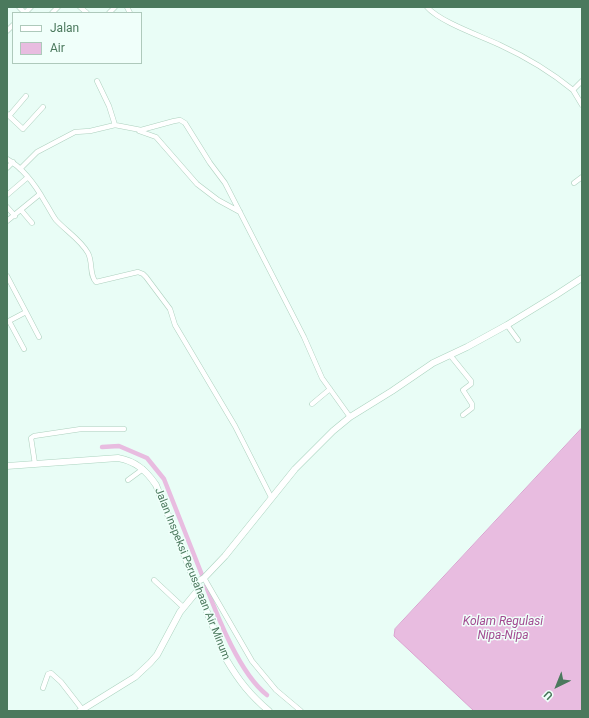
<!DOCTYPE html>
<html>
<head>
<meta charset="utf-8">
<style>
  body { margin:0 }
  #map { position:relative; width:589px; height:718px; overflow:hidden; background:#e9fdf6; font-family:Roboto,sans-serif }
  canvas { display:block }
  .frame { position:absolute; inset:0; border:8px solid #4b795d; pointer-events:none }
  .legend { position:absolute; left:12px; top:12px; width:130px; height:52px; box-sizing:border-box; background:#f0fffa; border:1px solid #aec9bb; margin:0; padding:5px 7px; list-style:none; font-size:12px; color:#4b795d }
  .legend li { display:flex; align-items:center; gap:8px; height:20px }
  .legend b { width:20px; border:1px solid #aec9bb }
  .north { position:absolute; left:537px; top:666px; width:40px; height:40px; -webkit-text-stroke:3px #f0fffa; paint-order:stroke; rotate:223deg; font-size:11px; font-weight:700; line-height:16px; text-align:center; color:#4b795d }
  .north::after { content:''; display:block; margin:auto; width:14px; height:18px; background:#4b795d; clip-path:polygon(50% 0,100% 100%,50% 72%,0 100%) }
</style>
</head>
<body>
<div id="map">
<canvas width="589" height="718"></canvas>
<div class="frame"></div>
<ul class="legend">
<li><b style="height:5px;background:#fff"></b>Jalan</li>
<li><b style="height:11px;background:#e8bce0"></b>Air</li>
</ul>
<div class="north">U</div>
</div>
<script>
const ctx = document.querySelector('canvas').getContext('2d');
ctx.lineJoin = 'round';
function fill(path, color) {
  ctx.fillStyle = color;
  ctx.fill(path, 'evenodd');
}
function stroke(path, color, width, dash) {
  ctx.strokeStyle = color;
  ctx.lineWidth = width;
  ctx.lineCap = dash ? 'butt' : 'round';
  ctx.setLineDash(dash || []);
  ctx.stroke(path);
}
function label(font, color, halo, rows, align = 'center') {
  ctx.font = font + ' Roboto,sans-serif';
  ctx.lineWidth = 3;
  ctx.setLineDash([]);
  ctx.textBaseline = 'middle';
  ctx.strokeStyle = halo;
  ctx.fillStyle = color;
  for (const [text, x, y, turn = 0] of rows) {
    ctx.save();
    ctx.translate(x, y);
    ctx.rotate((+turn || 0) * Math.PI / 180);
    ctx.textAlign = isNaN(turn) ? turn : align;
    if (halo) ctx.strokeText(text, 0, 0);
    ctx.fillText(text, 0, 0);
    ctx.restore();
  }
}
const water = new Path2D(`
  M582 428V711H474L394 636 395 629Z`);
fill(water, '#e8bce0');
stroke(water, '#dba2d0', 1);
stroke(new Path2D(`
  M102 447 119 446 147 458 164 479 202 575
  M206 586C218 618 240 674 267 695`), '#e8bce0', 4.5);
const street = new Path2D(`
  M19 7 25 13
  M80 7 87 13
  M127 7 130 13
  M427 7C440 22 481 36 500 45 526 57 551 72 573 90
  M25 13 31 7
  M52 13 58 7
  M109 13 115 7
  M7 31 13 25
  M97 81 109 106 115 125
  M582 81 573 90 582 105
  M7 114 23 129 43 107
  M9 116 26 96
  M139 131 156 137 197 184 218 200 240 212
  M7 159C23 168 36 186 45 202 49 208 52 215 56 220 66 231 81 240 88 253 93 262 89 275 96 282L138 272 143 274 146 277 170 309 175 325 235 426 271 497
  M7 168 13 162
  M20 169 37 152 75 132 90 131 115 125 141 130 174 121 180 120 185 123 210 163 225 183 304 337 322 378 350 417
  M574 183 582 177
  M7 195 28 177
  M7 207 15 216
  M21 210 32 223
  M7 221 40 194
  M7 276 26 312
  M9 321 24 349
  M7 322 26 312 39 337
  M507 325 518 340
  M450 355 471 381V384L463 390 472 404V408L463 415
  M312 404 330 389
  M35 464 31 438 34 436 81 429H124
  M128 480 143 469
  M204 578 252 661 276 690 301 711
  M154 580 183 607
  M43 688 48 674 51 673 61 682 82 709`);
const secondary = new Path2D(`
  M7 466 118 458C135 461 146 470 156 485L226 659C239 681 250 695 269 711
  M195 583 204 578 225 556 295 469 333 431 350 417 392 391 433 363 467 347 507 325 556 295 582 278
  M80 711 135 677 150 663 157 655 180 612 198 590`);
stroke(street, '#add0be', 5.5);
stroke(secondary, '#abd3bf', 7);
stroke(street, '#fff', 4.5);
stroke(secondary, '#fff', 6);
label('11px', '#4b795d', '#f0fffa', [
  ["Jalan Inspeksi Perusahaan Air Minum",192,574,68]
]);
label('italic 12px', '#a34c92', '#f0fffa', [
  ["Kolam Regulasi",503,622],
  ["Nipa-Nipa",503,636]
]);
</script>
</body>
</html>
